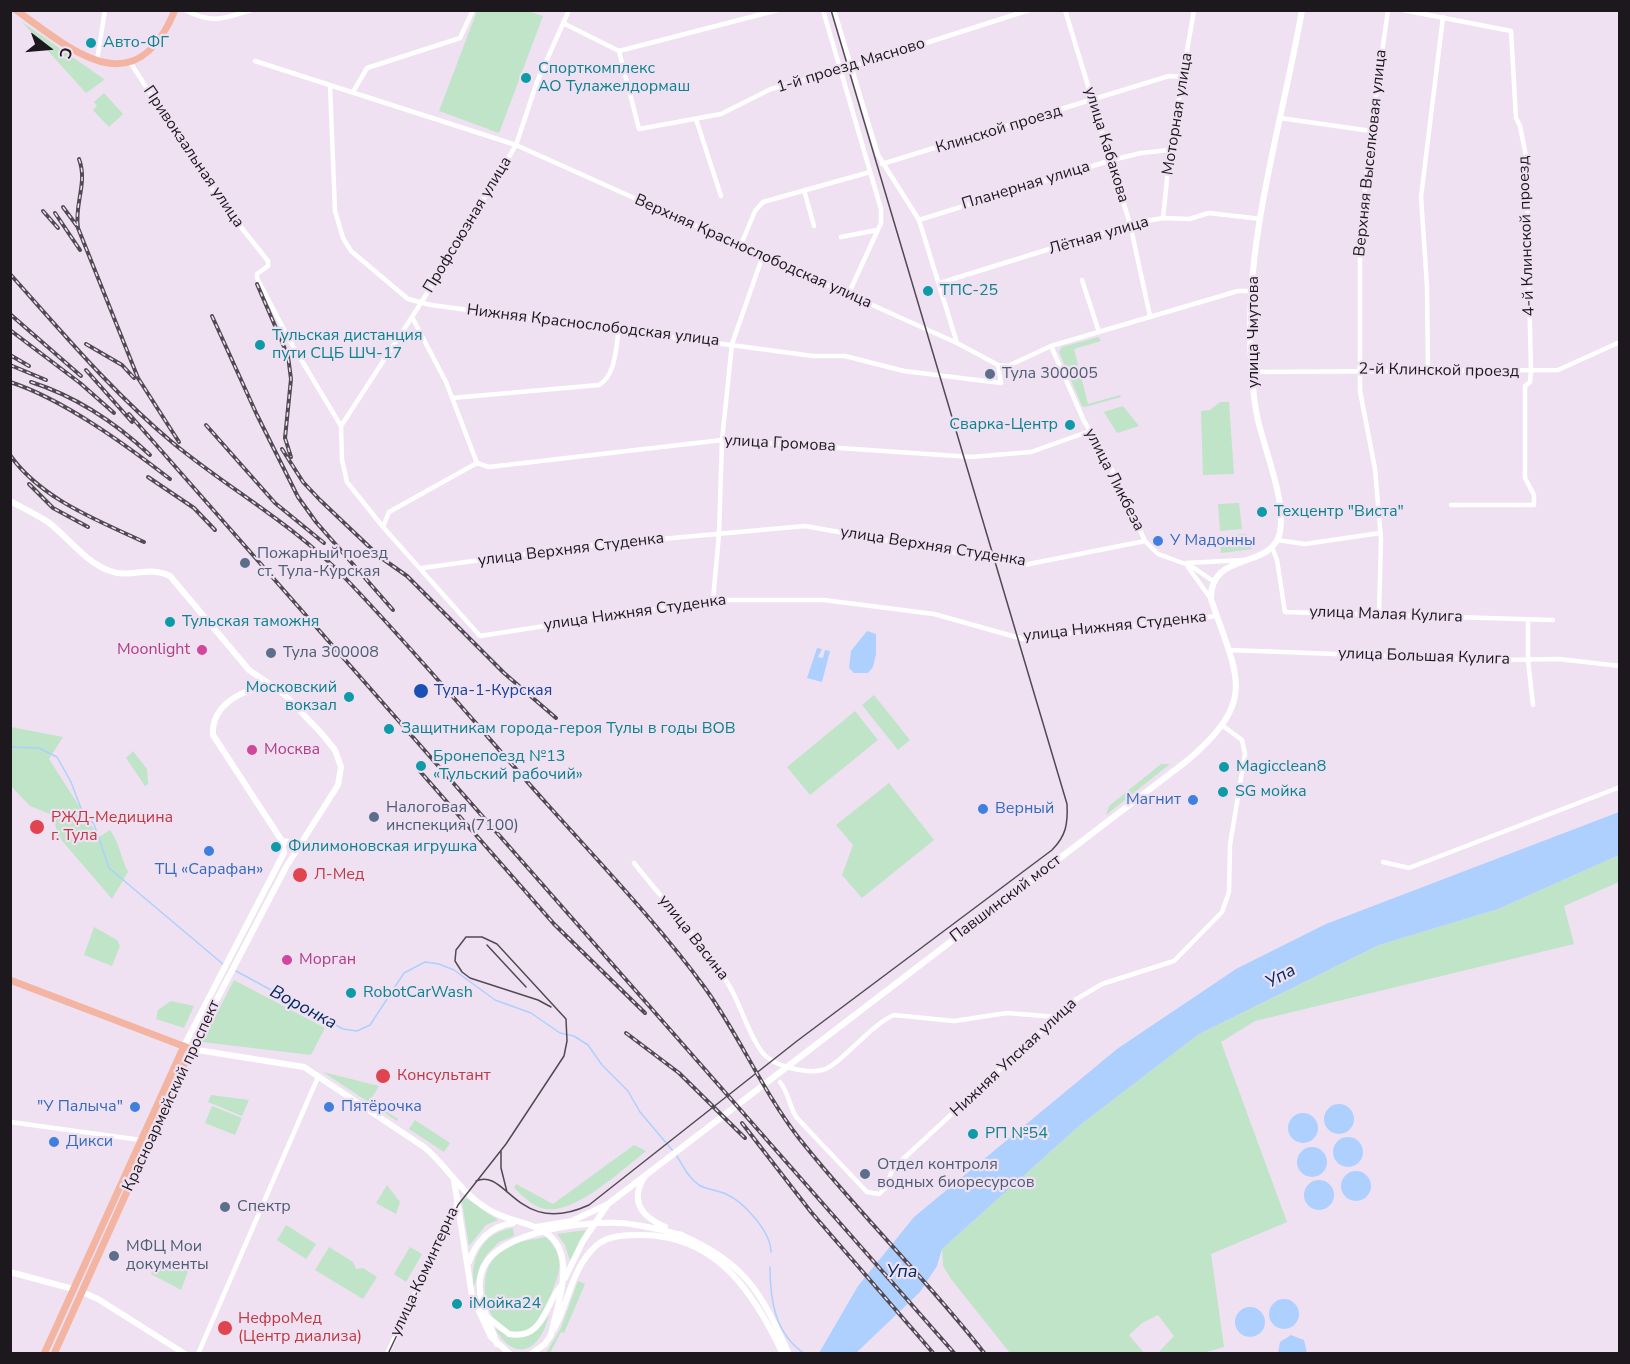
<!DOCTYPE html>
<html>
<head>
<meta charset="utf-8">
<style>
  body { margin:0 }
  #map { position:relative; width:1630px; height:1364px; overflow:hidden; background:#efe1f2; font-family:"Nunito Sans",sans-serif }
  canvas { display:block }
  .frame { position:absolute; inset:0; border:12px solid #1d181e; pointer-events:none }
  .north { position:absolute; left:18px; top:18px; width:60px; height:60px; -webkit-text-stroke:4px #efe1f2; paint-order:stroke; rotate:106deg; font-size:16px; font-weight:700; line-height:24px; text-align:center; color:#1d181e }
  .north::after { content:''; display:block; margin:auto; width:21px; height:27px; background:#1d181e; clip-path:polygon(50% 0,100% 100%,50% 72%,0 100%) }
</style>
</head>
<body>
<div id="map">
<canvas width="1630" height="1364"></canvas>
<div class="frame"></div>
<div class="north">С</div>
</div>
<script>
const ctx = document.querySelector('canvas').getContext('2d');
ctx.lineJoin = 'round';
function fill(path, color) {
  ctx.fillStyle = color;
  ctx.fill(path, 'evenodd');
}
function stroke(path, color, width, dash) {
  ctx.strokeStyle = color;
  ctx.lineWidth = width;
  ctx.lineCap = dash ? 'butt' : 'round';
  ctx.setLineDash(dash || []);
  ctx.stroke(path);
}
function label(font, color, halo, rows, align = 'center') {
  ctx.font = font + ' "Nunito Sans",sans-serif';
  ctx.lineWidth = 4.5;
  ctx.setLineDash([]);
  ctx.textBaseline = 'middle';
  ctx.strokeStyle = halo;
  ctx.fillStyle = color;
  for (const [text, x, y, turn = 0] of rows) {
    ctx.save();
    ctx.translate(x, y);
    ctx.rotate((+turn || 0) * Math.PI / 180);
    ctx.textAlign = isNaN(turn) ? turn : align;
    if (halo) ctx.strokeText(text, 0, 0);
    ctx.fillText(text, 0, 0);
    ctx.restore();
  }
}
fill(new Path2D(`
  M477 11H528L543 16 499 133 439 111Z
  M22 22 104 79V80L86 93Z
  M104 93 123 114 109 127 93 110 97 106 94 102Z
  M1098 337 1101 341 1074 349 1088 404 1120 395 1121 397 1085 407 1082 406 1059 352 1062 347Z
  M1220 402H1229L1234 474 1203 475 1201 411 1210 410Z
  M1123 406 1139 426 1117 433 1104 412Z
  M1239 503 1242 529 1220 531 1218 504Z
  M1246 534 1252 549 1221 553 1219 536Z
  M874 695 910 740 898 750 862 705Z
  M855 711 878 740 810 795 787 767Z
  M11 727 63 737 49 759 99 837 110 830C119 842 121 858 128 872L112 899 58 836 53 815 30 806 11 786Z
  M133 751 147 769 148 784 145 786 126 758Z
  M1161 764H1170L1106 815 1109 806Z
  M889 783 934 840 862 898 842 875 853 845 836 825Z
  M1619 855V882L1564 906 1574 944 1255 1021 1221 1042 1287 1222 1211 1254 1224 1347 1203 1353H1158L1174 1336 1158 1315 1142 1323 1129 1335 1144 1353H1010L951 1279 943 1266 942 1249 1080 1125 1199 1034 1379 945 1498 909Z
  M94 927 117 940 120 946 112 966 84 955Z
  M234 980 325 1028 311 1055 202 1042Z
  M171 1001 194 1006 184 1028 156 1019 158 1010Z
  M323 1072 379 1086 370 1101 398 1119 397 1121Z
  M211 1095 249 1100 242 1116 208 1102Z
  M212 1106 242 1118 235 1135 205 1123Z
  M415 1120 450 1143 444 1152 409 1129Z
  M634 1145 646 1151C623 1169 576 1214 545 1209 533 1207 523 1196 514 1188L516 1184 553 1204Z
  M387 1185 400 1202 396 1214 376 1203Z
  M466 1198 498 1220 486 1225 469 1246 462 1202Z
  M286 1225 316 1244 306 1259 277 1240Z
  M513 1228 514 1236 499 1242 487 1254 480 1266 474 1287C469 1259 483 1232 513 1228Z
  M586 1230 570 1261 565 1245 557 1234Z
  M546 1237C561 1252 563 1266 554 1286 549 1299 546 1318 534 1327 497 1356 463 1279 502 1250 514 1241 532 1240 546 1237Z
  M329 1247 353 1262 356 1269 363 1268 377 1277 363 1299 315 1270Z
  M410 1247 422 1254 406 1282 394 1274Z
  M175 1260 190 1266 181 1290 151 1274 155 1264 170 1270Z
  M578 1281 585 1284 564 1333 561 1332 550 1353H546L561 1328Z
  M549 1315C541 1351 514 1364 495 1328 517 1343 535 1337 549 1315Z`), '#bfe4c7');
fill(new Path2D(`
  M867 631 876 634V654L873 667 868 673H854L849 668 851 651Z
  M817 648 822 649 818 657 823 658 825 650 830 651 822 682 807 678Z
  M1619 812V855L1498 909 1379 945 1199 1034 1080 1125 942 1249 937 1266 920 1292 856 1353H819L858 1286 914 1217 1117 1049 1236 969 1326 924Z
  M1324 1119a15 15 0 1 1 30 0a15 15 0 1 1-30 0Z
  M1288 1128a15 15 0 1 1 30 0a15 15 0 1 1-30 0Z
  M1333 1152a15 15 0 1 1 30 0a15 15 0 1 1-30 0Z
  M1297 1162a15 15 0 1 1 30 0a15 15 0 1 1-30 0Z
  M1341 1186a15 15 0 1 1 30 0a15 15 0 1 1-30 0Z
  M1304 1195a15 15 0 1 1 30 0a15 15 0 1 1-30 0Z
  M1269 1314a15 15 0 1 1 30 0a15 15 0 1 1-30 0Z
  M1235 1322a15 15 0 1 1 30 0a15 15 0 1 1-30 0Z
  M1291 1335 1304 1340 1307 1353H1278L1280 1342Z`), '#add0fe');
stroke(new Path2D(`
  M10 747 39 748 57 757 71 782 82 811 94 824 109 868 224 965
  M236 971 343 1029 357 1031 370 1025 404 973 425 962 439 964 454 970 495 1000 531 1013 560 1033 574 1036 588 1045 602 1065 628 1091 640 1112 673 1151
  M676 1155C683 1165 688 1178 699 1185 707 1190 717 1190 726 1194 744 1202 771 1232 771 1252
  M770 1267C770 1301 775 1334 805 1354`), '#add0fe', 1.5);
stroke(new Path2D(`
  M185 10C212 24 223 19 251 10
  M823 10 881 209V223L848 295
  M834 10 878 155 919 220 957 343
  M1065 10 1130 224 1150 316
  M1403 10 1511 31 1516 118 1520 126 1526 156 1531 372 1530 382 1525 386V478L1534 495V505H1451
  M563 23 619 51
  M619 51 639 129 721 114 771 89 851 67 1029 10
  M619 51 778 10
  M97 60 105 10
  M255 61 516 145 957 343 998 365 1008 366 1051 346 1238 291H1250
  M130 62 217 197 268 261V266L257 274V278L290 341 341 426 342 460 347 482 383 527 480 636 713 600H824L934 614 1023 639 1217 616
  M330 85 335 211 343 238 351 251 408 299 431 305 813 356H845L904 371 1001 383 998 365
  M353 92 367 68 460 38 473 10
  M1280 118 1371 131
  M696 119 721 196
  M882 164 1169 76 1184 77
  M804 190 814 226
  M1163 218 1170 150 1194 10
  M919 220 1112 160 1141 153 1170 150
  M841 237 877 230
  M740 247 755 211 763 202 870 172
  M1082 280 1099 332
  M940 283 1130 224 1163 218 1189 219 1209 213 1261 219
  M412 317 446 382 477 463
  M1051 346 1084 421 1105 455 1145 541 1158 554 1191 566 1213 581
  M1428 370 1427 286 1421 197 1443 17
  M1252 372 1558 370 1620 342
  M452 398 599 385C616 375 616 347 619 329
  M341 426 421 303 516 145 537 82 569 10
  M383 527 389 512 477 463 489 467 722 440 971 457 1031 452 1090 431
  M1277 540 1305 544 1380 533
  M1272 547 1277 560 1285 612 1553 620
  M1186 563 1244 560
  M1188 567 1211 599
  M422 568 584 546 805 526 1024 565 1145 541
  M713 600 719 534 722 440 732 344 762 258
  M1379 615 1381 539 1375 469 1360 391V235L1371 131 1388 10
  M1528 620V660L1533 705
  M1229 650 1496 660 1559 659 1620 666
  M1383 862 1409 868 1620 787
  M634 863C665 902 700 939 727 982 741 1004 747 1032 762 1052 772 1066 806 1074 822 1070 840 1066 871 1024 894 1015L954 1021 1007 1013 1057 1017
  M780 1082C790 1095 789 1107 797 1118L867 1192 879 1194 886 1187 892 1171 902 1160 1075 1000 1102 984 1174 961 1222 912 1229 892 1230 845 1245 754 1242 740 1223 726
  M10 1122 141 1140
  M198 1354 318 1077
  M387 1354 457 1204`), '#fff', 4.5);
stroke(new Path2D(`
  M10 501C23 508 36 514 48 522 69 538 85 562 110 571 130 579 150 565 170 576L249 670 284 694 322 734 335 750 341 767 338 785 286 867 191 1049 304 1067 424 1147C446 1165 459 1190 483 1206 503 1220 517 1219 537 1228 581 1246 558 1300 551 1335L545 1344 531 1354
  M282 841 301 844
  M184 1046 284 853 282 841 213 735C211 704 245 687 272 687
  M645 1176C629 1201 641 1216 665 1227
  M454 1180 472 1296 491 1337 510 1354
  M536 1227 572 1221 608 1204 1188 760C1259 699 1237 677 1211 599 1210 550 1272 571 1280 532 1286 499 1264 449 1257 416 1252 391 1251 364 1250 339 1248 228 1283 119 1302 10
  M679 1234C745 1263 760 1290 789 1354
  M469 1262C476 1241 491 1226 513 1223
  M10 1272 73 1289
  M565 1278 583 1241 608 1204
  M82 1292 98 1299 185 1354
  M490 1319 509 1334C543 1340 544 1307 560 1287
  M554 1329C569 1302 572 1266 597 1245 609 1235 627 1235 641 1235 717 1235 754 1293 783 1354
  M497 1344C490 1322 475 1298 481 1274 491 1232 583 1221 619 1223 641 1224 661 1230 682 1235`), '#fff', 6);
stroke(new Path2D(`
  M16 10C73 51 135 107 175 10
  M10 980 191 1049 54 1354
  M44 1354 184 1046`), '#f4b4a2', 7);
stroke(new Path2D(`
  M487 945 526 987
  M501 1151V1168L507 1192
  M476 1181C507 1167 517 1238 589 1205L797 1041 1052 850C1066 836 1068 824 1067 804L831 10
  M388 1354 458 1205 506 1144 564 1056 567 1041 566 1019 497 944 482 937H466L456 950 455 961 462 972 470 978 538 1000 551 1007`), '#514a53', 1.5);
const rail = new Path2D(`
  M79 159C88 183 74 204 78 228L138 378 179 442
  M63 207 77 226
  M43 211 58 228
  M55 213 80 250
  M10 274C62 332 113 393 173 443 230 490 295 525 346 579 415 651 480 729 547 804 599 862 659 925 705 988 739 1035 762 1090 798 1137 857 1212 926 1278 985 1354
  M257 284 288 356 291 379 285 438 291 457
  M10 314 81 376
  M212 316 257 415 298 497 316 522 393 610
  M10 330 80 383 114 413
  M86 344 122 365 134 378
  M10 355 29 366
  M10 365 46 380
  M86 370 132 422
  M10 382C63 399 126 445 170 479
  M31 382C75 396 116 423 150 455
  M129 414 955 1354
  M206 425 275 503 324 543
  M282 449 303 482 320 500 380 557 407 576 504 673 556 718
  M10 455C41 499 97 520 144 542
  M148 477 194 508 215 530
  M29 484 53 508 88 527
  M418 769 554 924 645 1013
  M626 1033 679 1073 745 1138
  M742 1123 811 1212 934 1354`);
stroke(rail, '#514a53', 4);
stroke(rail, '#efe1f2', 1.5, [4.5]);
for (const [x, y, r, color] of [
  [91,43,6,"#0f9aa8"],
  [526,78,6,"#0f9aa8"],
  [928,291,6,"#0f9aa8"],
  [260,345,6,"#0f9aa8"],
  [990,374,6,"#5c6f8a"],
  [1070,425,6,"#0f9aa8"],
  [1262,512,6,"#0f9aa8"],
  [1158,541,6,"#3f7fe0"],
  [245,563,6,"#5c6f8a"],
  [170,622,6,"#0f9aa8"],
  [202,650,6,"#d1479c"],
  [271,653,6,"#5c6f8a"],
  [421,691,8,"#1a4fb4"],
  [349,697,6,"#0f9aa8"],
  [389,729,6,"#0f9aa8"],
  [252,750,6,"#d1479c"],
  [421,766,6,"#0f9aa8"],
  [1224,767,6,"#0f9aa8"],
  [1223,792,6,"#0f9aa8"],
  [1193,800,6,"#3f7fe0"],
  [983,809,6,"#3f7fe0"],
  [374,817,6,"#5c6f8a"],
  [37,827,8,"#e0444e"],
  [276,847,6,"#0f9aa8"],
  [209,851,6,"#3f7fe0"],
  [300,875,8,"#e0444e"],
  [287,960,6,"#d1479c"],
  [351,993,6,"#0f9aa8"],
  [383,1076,8,"#e0444e"],
  [135,1107,6,"#3f7fe0"],
  [329,1107,6,"#3f7fe0"],
  [973,1134,6,"#0f9aa8"],
  [54,1142,6,"#3f7fe0"],
  [865,1174,6,"#5c6f8a"],
  [225,1207,6,"#5c6f8a"],
  [114,1256,6,"#5c6f8a"],
  [457,1304,6,"#0f9aa8"],
  [225,1328,8,"#e0444e"]
]) {
  const dot = new Path2D();
  dot.arc(x, y, r, 0, 2 * Math.PI);
  ctx.fillStyle = color;
  ctx.fill(dot);
  stroke(dot, '#efe1f2', 2);
}
label('16px', '#0d838f', '#efe1f2', [
  ["Авто-ФГ",103,43],
  ["Спорткомплекс",538,69],
  ["АО Тулажелдормаш",538,87],
  ["ТПС-25",940,291],
  ["Тульская дистанция",272,336],
  ["пути СЦБ ШЧ-17",272,354],
  ["Сварка-Центр",1058,425,"right"],
  ["Техцентр \"Виста\"",1274,512],
  ["Тульская таможня",182,622],
  ["Московский",337,688,"right"],
  ["вокзал",337,706,"right"],
  ["Защитникам города-героя Тулы в годы ВОВ",401,729],
  ["Бронепоезд №13",433,757],
  ["«Тульский рабочий»",433,775],
  ["Magicclean8",1236,767],
  ["SG мойка",1235,792],
  ["Филимоновская игрушка",288,847],
  ["RobotCarWash",363,993],
  ["РП №54",985,1134],
  ["iМойка24",469,1304]
], 'left');
label('16px', '#1d181e', '#efe1f2', [
  ["1-й проезд Мясново",851,66,-17],
  ["Моторная улица",1178,114,-81],
  ["Клинской проезд",999,130,-17],
  ["улица Кабакова",1106,145,73],
  ["Верхняя Выселковая улица",1371,153,-84],
  ["Привокзальная улица",193,157,56],
  ["Планерная улица",1026,186,-17],
  ["Профсоюзная улица",468,225,-59],
  ["Лётная улица",1099,236,-16],
  ["4-й Клинской проезд",1527,236,-92],
  ["Верхняя Краснослободская улица",753,252,24],
  ["Нижняя Краснослободская улица",593,326,7],
  ["улица Чмутова",1254,332,-90],
  ["2-й Клинской проезд",1439,371,1],
  ["улица Громова",780,444,3],
  ["улица Ликбеза",1114,480,63],
  ["улица Верхняя Студенка",933,547,9],
  ["улица Верхняя Cтуденка",571,550,-7],
  ["улица Нижняя Cтуденкa",635,613,-8],
  ["улица Малая Кулига",1386,615,2],
  ["улица Нижняя Cтуденкa",1115,627,-6],
  ["улица Большая Кулига",1424,657,2],
  ["Павшинский мост",1006,899,-37],
  ["улица Васина",693,938,52],
  ["Нижняя Упская улица",1014,1058,-43],
  ["Красноармейский проспект",172,1096,-65],
  ["улица Коминтерна",425,1272,-65]
]);
label('16px', '#4e5e75', '#efe1f2', [
  ["Тула 300005",1002,374],
  ["Пожарный поезд",257,554],
  ["ст. Тула-Курская",257,572],
  ["Тула 300008",283,653],
  ["Налоговая",386,808],
  ["инспекция (7100)",386,826],
  ["Отдел контроля",877,1165],
  ["водных биоресурсов",877,1183],
  ["Спектр",237,1207],
  ["МФЦ Мои",126,1247],
  ["документы",126,1265]
], 'left');
label('16px', '#366cbe', '#efe1f2', [
  ["У Мадонны",1170,541],
  ["Магнит",1181,800,"right"],
  ["Верный",995,809],
  ["ТЦ «Сарафан»",209,870,"center"],
  ["\"У Палыча\"",123,1107,"right"],
  ["Пятёрочка",341,1107],
  ["Дикси",66,1142]
], 'left');
label('16px', '#b23c85', '#efe1f2', [
  ["Moonlight",190,650,"right"],
  ["Москва",264,750],
  ["Морган",299,960]
], 'left');
label('16px', '#164399', '#efe1f2', [
  ["Тула-1-Курская",434,691]
], 'left');
label('16px', '#be3a42', '#efe1f2', [
  ["РЖД-Медицина",51,818],
  ["г. Тула",51,836],
  ["Л-Мед",314,875],
  ["Консультант",397,1076],
  ["НефроМед",238,1319],
  ["(Центр диализа)",238,1337]
], 'left');
label('italic 18px', '#002c61', '#efe1f2', [
  ["Упа",1281,977,-29],
  ["Воронка",303,1008,28],
  ["Упа",902,1273]
]);
</script>
</body>
</html>
